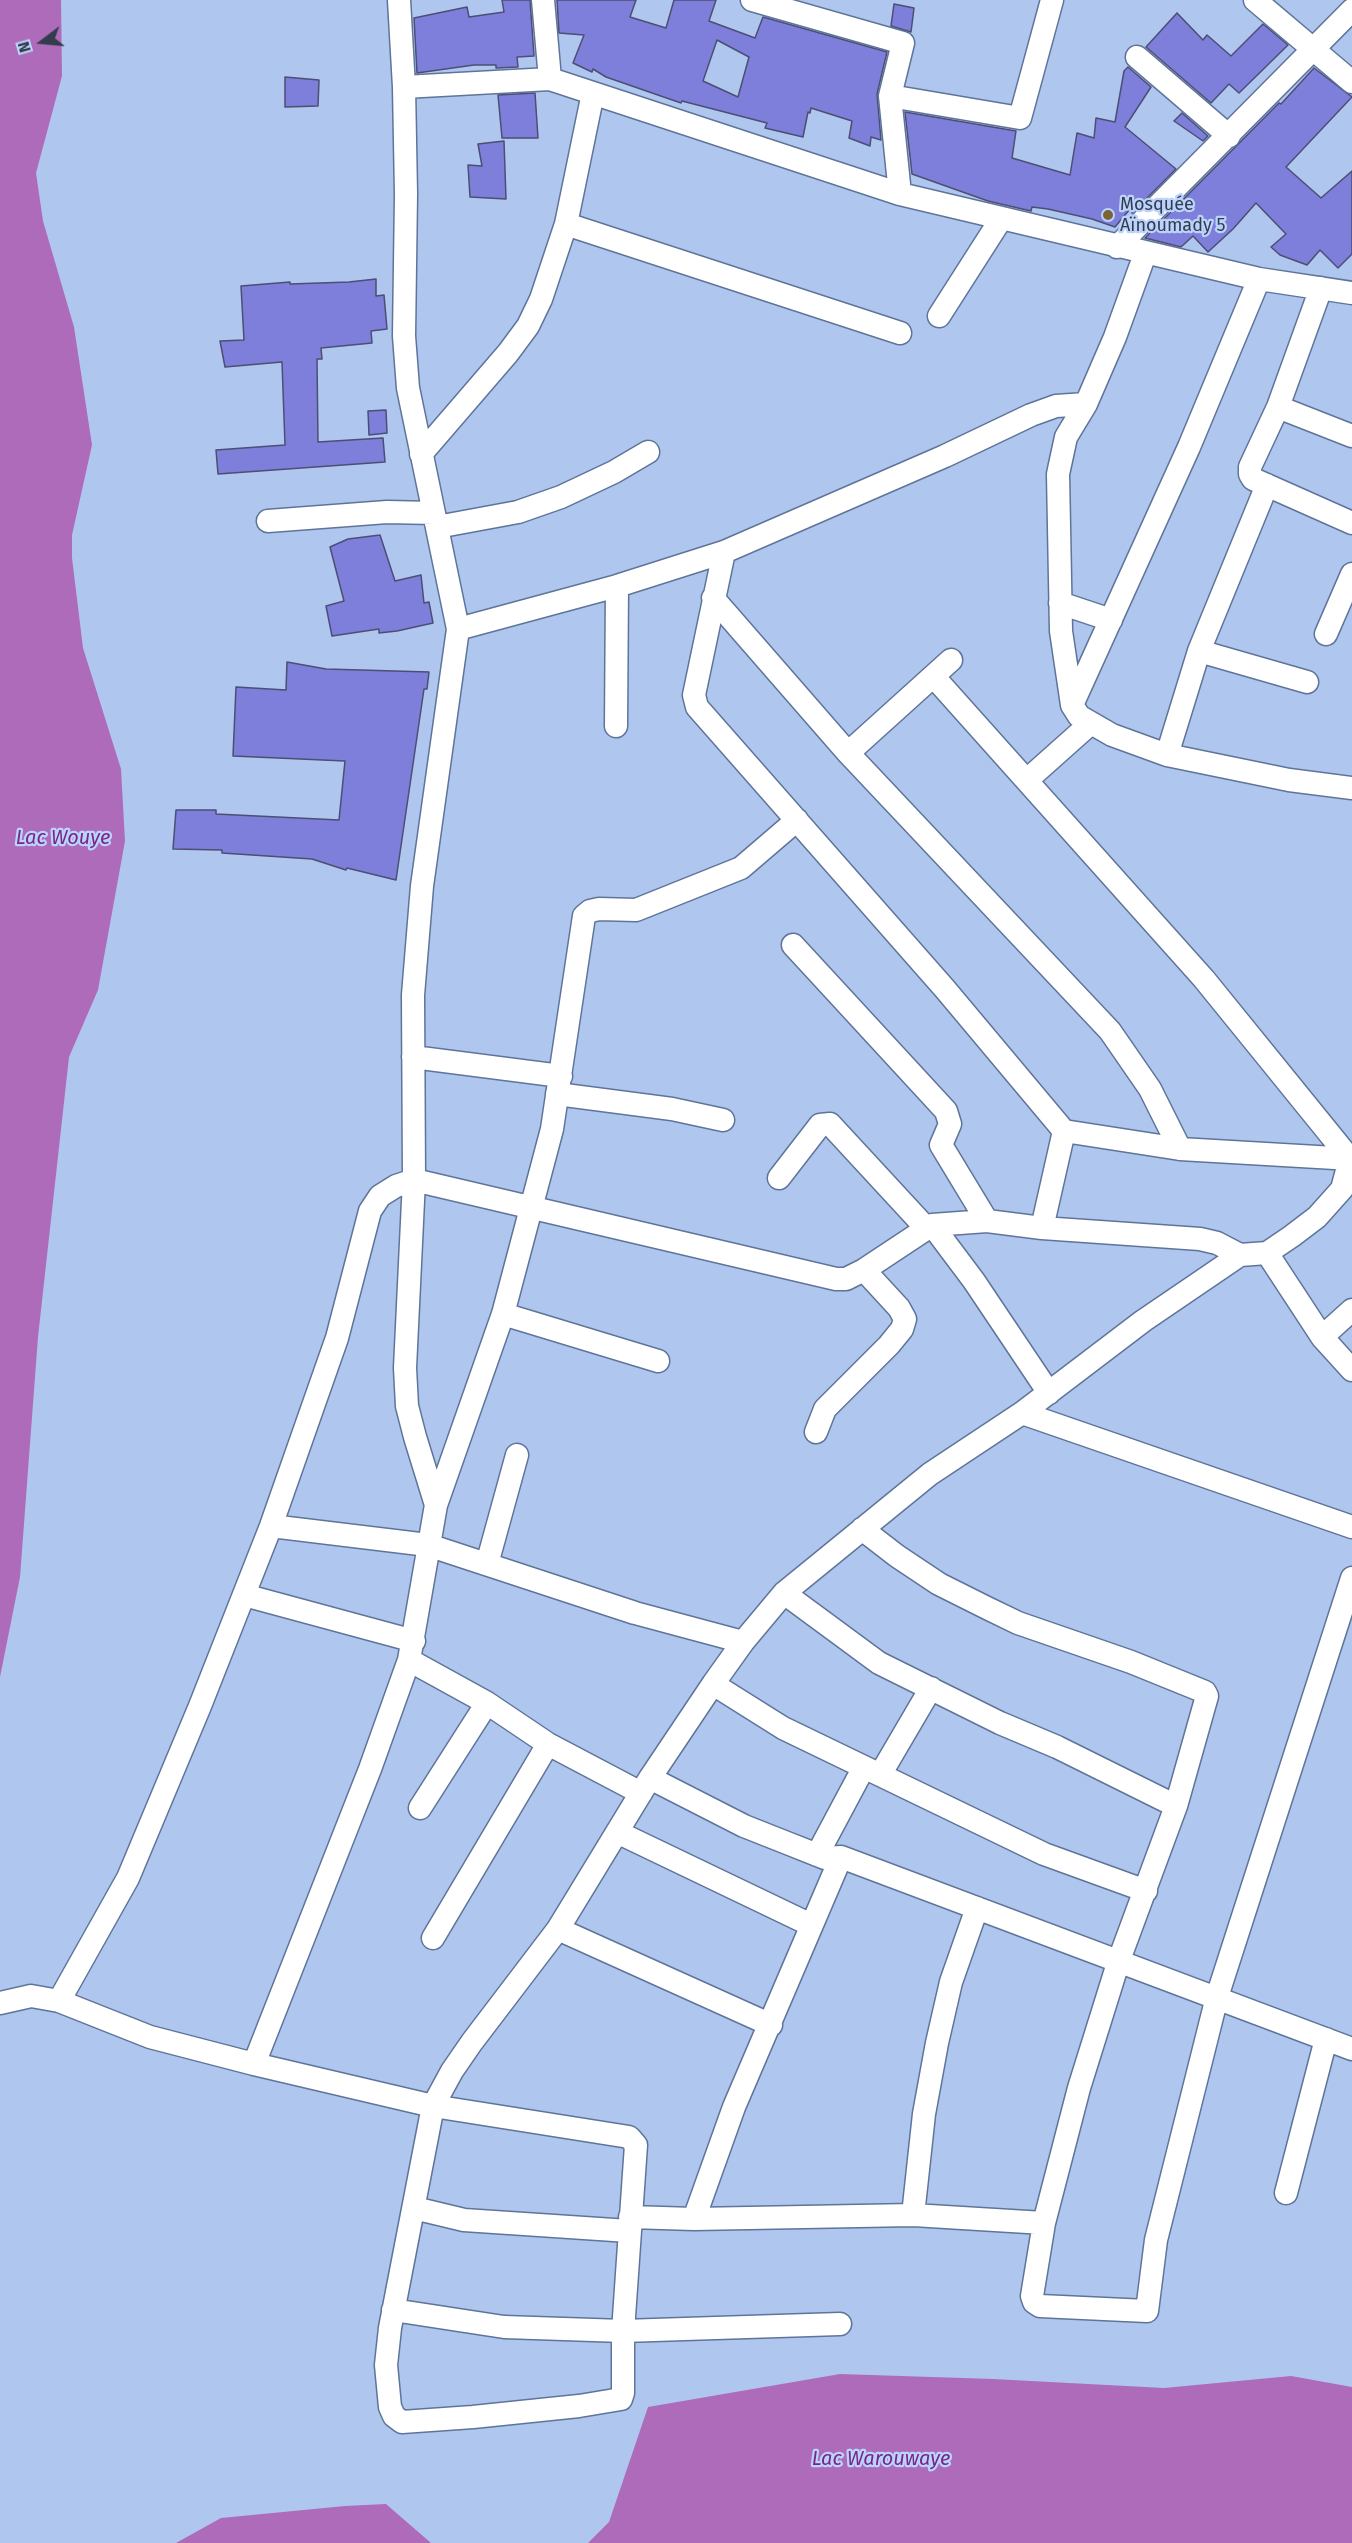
<!DOCTYPE html>
<meta charset="utf-8">
<style>
body{margin:0}
#map{position:relative;width:1352px;height:2543px;overflow:hidden;background:#afc6ef;font-family:"Fira Sans",sans-serif}
canvas{display:block}
.north{position:absolute;left:12px;top:12px;width:60px;height:60px;-webkit-text-stroke:4px #bbd3fc;paint-order:stroke;rotate:254deg;font-size:16px;font-weight:700;line-height:24px;text-align:center;color:#323c4c}
.north::after{content:'';display:block;margin:auto;width:21px;height:27px;background:#323c4c;clip-path:polygon(50% 0,100% 100%,50% 72%,0 100%)}
</style>
<div id="map">
<canvas width="1352" height="2543"></canvas>
<div class="north">N</div>
</div>
<script>
const ctx = document.querySelector('canvas').getContext('2d');
ctx.lineJoin = 'round';
function paint(path, color) { ctx.fillStyle = color; ctx.fill(path, 'evenodd'); }
const toPath = rows => new Path2D(rows.map(r => 'M' + r).join(''));
function stroke(path, color, width, dash) { ctx.strokeStyle = color; ctx.lineWidth = width; ctx.lineCap = dash ? 'butt' : 'round'; ctx.setLineDash(dash || []); ctx.stroke(path); }
function write(font, color, halo, rows, align = 'center') {
  ctx.font = font + ' "Fira Sans",sans-serif'; ctx.lineWidth = 4.5; ctx.setLineDash([]); ctx.textBaseline = 'middle'; ctx.strokeStyle = halo; ctx.fillStyle = color; for (const [text, x, y, turn = 0] of rows) {
    ctx.save(); ctx.translate(x, y); ctx.rotate((+turn || 0) * Math.PI / 180); ctx.textAlign = isNaN(turn) ? turn : align; if (halo) ctx.strokeText(text, 0, 0); ctx.fillText(text, 0, 0); ctx.restore();
  }
}
const water = toPath([
 [0,0,61,0,62,76,36,173,43,221,74,327,92,445,72,535,72,558,83,648,121,769,125,841,98,990,69,1057,38,1337,20,1577,0,1677],
 [840,2374,993,2379,1164,2388,1291,2376,1352,2387,1352,2543,588,2543,609,2522,648,2407],
 [386,2504,431,2543,176,2543,221,2518,345,2506]
]);
const building = toPath([
 [502,0,530,0,534,56,517,57,518,67,496,68,496,65,474,65,417,73,414,18,467,7,469,17,504,12,502,0],
 [557,0,636,0,630,17,666,28,674,0,716,0,709,21,755,38,763,17,887,52,877,94,881,140,871,137,870,146,849,138,852,121,811,108,810,113,808,112,803,137,765,128,767,123,682,101,681,103,606,77,593,69,592,72,573,63,584,35,559,33,557,0],
 [717,40,749,57,738,97,703,81,717,40],
 [894,4,914,8,911,32,891,26,894,4],
 [1177,13,1203,40,1207,35,1231,56,1263,24,1288,45,1239,93,1229,84,1211,103,1146,47,1177,13],
 [1128,67,1151,87,1125,127,1176,169,1132,213,1130,209,1115,227,1092,219,1048,209,1032,207,1031,211,988,201,912,174,905,112,1016,131,1012,158,1070,175,1077,133,1094,138,1096,118,1115,122,1124,71,1128,67],
 [1314,68,1352,97,1286,167,1321,198,1352,171,1352,254,1338,268,1320,250,1307,265,1280,255,1271,247,1286,234,1256,203,1233,229,1208,252,1193,236,1181,247,1145,238,1279,103,1281,104,1314,68],
 [285,77,319,80,318,106,285,107,285,77],
 [535,93,538,138,502,138,498,95,535,93],
 [1182,113,1208,136,1203,141,1174,121,1182,113],
 [504,141,506,199,470,197,468,165,482,166,478,144,504,141],
 [376,279,376,296,384,295,387,329,371,331,372,343,321,348,322,359,317,359,318,442,383,438,385,462,218,474,216,450,285,445,282,362,225,367,220,341,244,340,241,286,290,282,290,284,349,282,376,279],
 [386,410,387,433,369,435,368,411,386,410],
 [380,535,395,581,421,575,424,603,429,602,433,623,397,631,379,633,379,629,332,636,326,606,344,601,330,547,348,539,380,535],
 [287,662,326,669,429,672,427,689,424,689,396,880,347,868,346,870,312,859,222,853,222,850,173,849,176,810,216,810,216,814,339,820,345,761,233,756,236,687,286,690,287,662]
]);
const minor = toPath([
 [543,0,550,79],
 [752,0,903,43,890,96,900,194],
 [1255,0,1352,82],
 [1137,57,1229,136],
 [404,87,550,79,900,194,1259,279,1352,293],
 [890,96,1020,118,1052,0],
 [566,224,900,333],
 [1117,247,1352,10],
 [1145,254,1115,337,1086,404,1066,437,1058,474,1061,631,1072,705,1079,716,1112,735,1167,755,1289,780,1352,788],
 [1321,288,1278,407,1250,467,1250,474,1253,479,1352,523],
 [939,316,1001,219],
 [1278,407,1352,436],
 [421,454,508,353,528,326,541,299,566,224,593,93],
 [268,521,387,512,434,513],
 [437,527,518,512,561,497,614,472,648,452],
 [724,552,694,695,697,707,945,989,1064,1131,1180,1149,1352,1159],
 [713,598,848,753,1110,1031,1150,1089,1180,1149],
 [1060,603,1111,620],
 [458,629,617,586,724,552,945,456,1031,415,1056,406,1086,404],
 [1326,634,1352,574],
 [1199,651,1307,682],
 [1072,705,1189,447,1259,279],
 [616,726,617,586],
 [848,753,951,660],
 [1167,755,1199,651,1267,485],
 [1027,780,1091,723],
 [793,945,946,1111,950,1124,941,1145,987,1221],
 [413,1057,561,1076],
 [557,1094,672,1109,723,1120],
 [779,1178,820,1125,830,1124,927,1229],
 [932,1225,974,1281,1049,1393],
 [1042,1228,1064,1131],
 [1267,1253,1322,1337,1352,1370],
 [503,1314,658,1361],
 [1322,1337,1352,1310],
 [1022,1413,1352,1527],
 [816,1432,825,1409,889,1345,902,1329,905,1319,899,1308,864,1270],
 [436,1505,503,1314,552,1129,584,916,590,911,599,909,636,910,741,868,797,820],
 [271,1526,428,1545,635,1613,743,1642],
 [862,1529,897,1556,939,1584,987,1608,1018,1623,1131,1662,1205,1692,1207,1696,1176,1806,1119,1960,1079,2088,1044,2223,1032,2296,1034,2302,1040,2306,1147,2311,1156,2240,1217,1997,1352,1578],
 [487,1564,517,1455],
 [784,1593,879,1663,1000,1723,1057,1747,1176,1806],
 [244,1595,414,1641],
 [409,1660,487,1703,548,1744,641,1793],
 [713,1684,783,1728,1044,1854,1146,1891],
 [880,1775,931,1688],
 [650,1778,744,1826,787,1843,825,1858,841,1857,1352,2049],
 [420,1808,487,1703],
 [617,1832,811,1925],
 [817,1855,864,1767],
 [558,1929,771,2025],
 [433,1938,548,1744],
 [59,2001,128,1878,200,1706,271,1526,337,1338,370,1211,380,1196,396,1186,414,1180,836,1279,846,1279,864,1270,932,1225,987,1221,1042,1228,1200,1239,1217,1243,1240,1255],
 [0,2003,31,1996,59,2001,150,2037,254,2064,433,2106,629,2137,636,2145,623,2331,623,2393,621,2399,579,2406,473,2417,402,2422,394,2416,390,2407,386,2365,390,2328,433,2106,452,2071,472,2042,558,1929,650,1778,713,1684,743,1642,784,1593,930,1474,1022,1413,1143,1321,1240,1255,1267,1253,1292,1236,1317,1217,1342,1189,1350,1159,1204,979,934,677],
 [254,2064,370,1769,409,1660,436,1505,415,1437,407,1406,405,1368,414,1180,413,995,422,886,458,629,408,388,404,336,406,194,404,87,399,0],
 [1286,2193,1326,2039],
 [414,2208,464,2220,629,2231],
 [913,2215,924,2114,937,2043,951,1982,977,1908],
 [630,2217,694,2219,913,2215,1044,2223],
 [694,2219,734,2107,841,1857],
 [393,2310,504,2327,623,2331,840,2324]
]);
const markers = [
 [1108,215,6,"#7c6334"]
];
const poiNames = [
 ["Mosquée",1120,205],
 ["Aïnoumady 5",1120,226]
];
const waterNames = [
 ["Lac Wouye",63,838],
 ["Lac Warouwaye",881,2459]
];
paint(water, '#ae6bba');
paint(building, '#7e7fda');
stroke(building, '#4c4e74', 1.5);
stroke(minor, '#5f7499', 25);
stroke(minor, '#fff', 22);
for (const [x, y, r, color] of markers) { const dot = new Path2D(); dot.arc(x, y, r, 0, 2 * Math.PI); ctx.fillStyle = color; ctx.fill(dot); stroke(dot, '#bbd3fc', 2); }
write('18px', '#323c4c', '#bbd3fc', poiNames, 'left');
write('italic 20px', '#782686', '#bbd3fc', waterNames);
</script>
